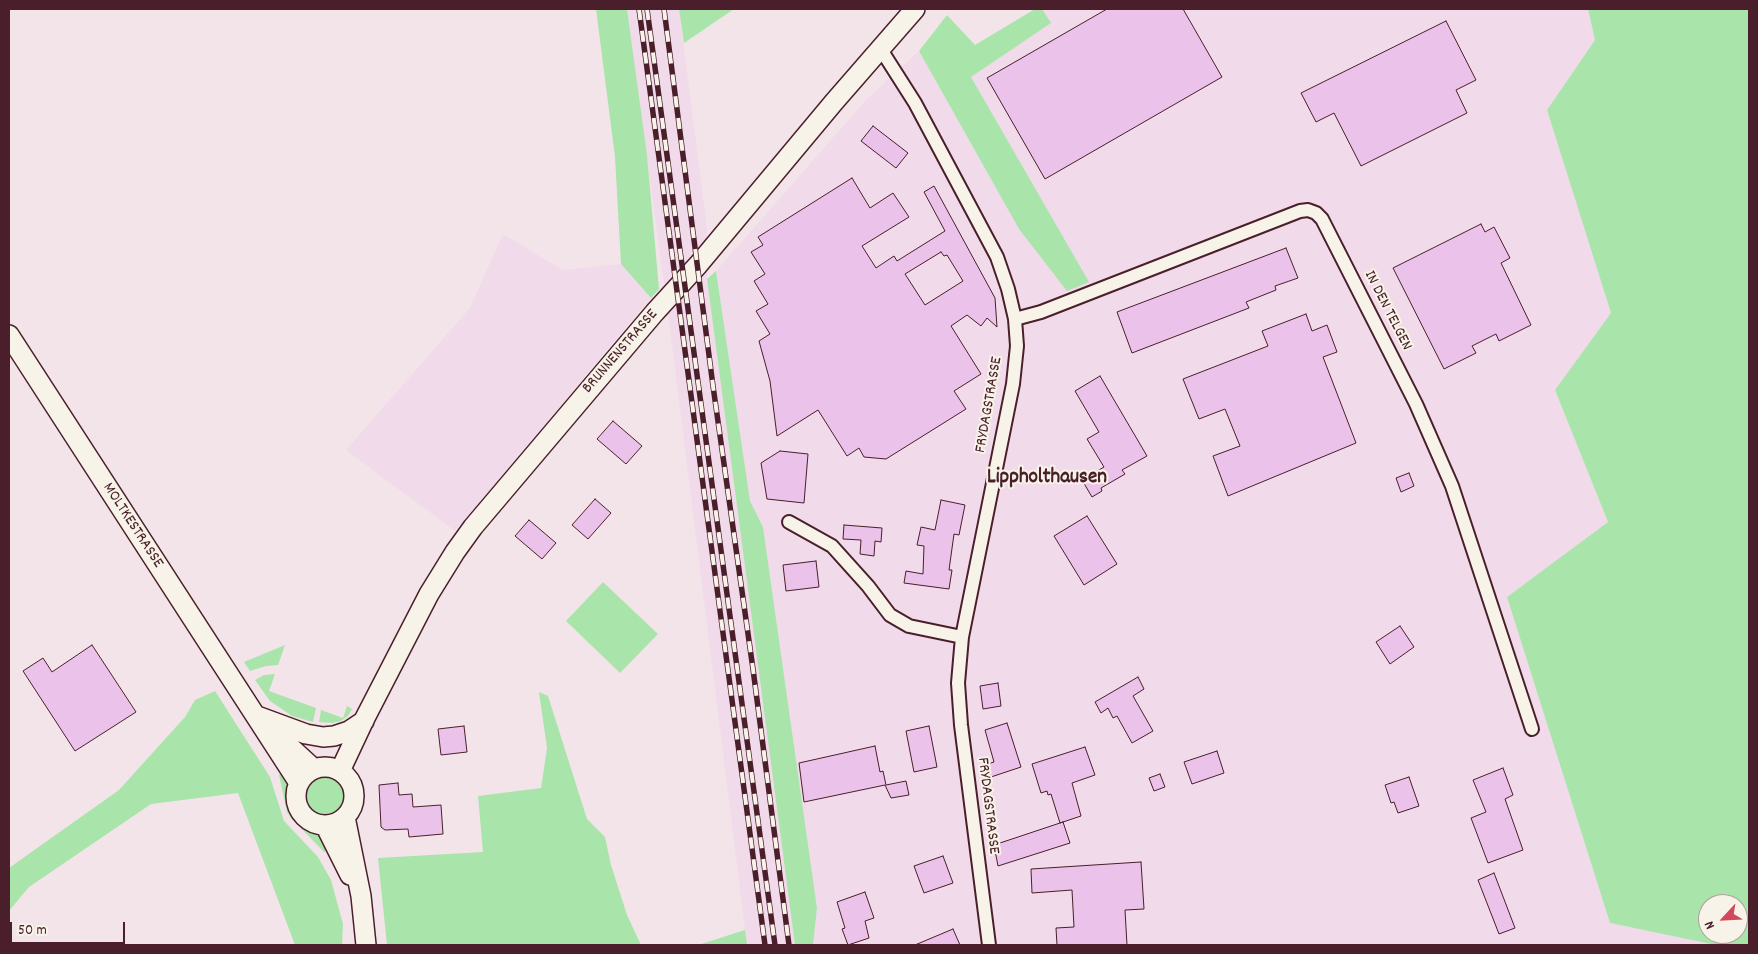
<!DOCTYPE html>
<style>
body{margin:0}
#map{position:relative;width:1758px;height:954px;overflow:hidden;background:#f3e4e9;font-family:Dekko,sans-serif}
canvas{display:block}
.frame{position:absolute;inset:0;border:10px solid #4a1f2b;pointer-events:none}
.north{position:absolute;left:1698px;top:894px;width:50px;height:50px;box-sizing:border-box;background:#f7f3e8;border:1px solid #b29e9c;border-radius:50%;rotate:245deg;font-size:14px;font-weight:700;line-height:20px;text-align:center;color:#4a1f2b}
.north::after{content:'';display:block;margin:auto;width:18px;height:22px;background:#d1495b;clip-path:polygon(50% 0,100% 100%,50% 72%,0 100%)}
.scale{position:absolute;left:10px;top:922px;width:115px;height:22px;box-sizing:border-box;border:2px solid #4a1f2b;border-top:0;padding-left:6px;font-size:15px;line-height:18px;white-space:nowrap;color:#4a1f2b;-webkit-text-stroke:4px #f7f3e8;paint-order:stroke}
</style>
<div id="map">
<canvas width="1758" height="954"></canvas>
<div class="frame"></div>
<div class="north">N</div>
<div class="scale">50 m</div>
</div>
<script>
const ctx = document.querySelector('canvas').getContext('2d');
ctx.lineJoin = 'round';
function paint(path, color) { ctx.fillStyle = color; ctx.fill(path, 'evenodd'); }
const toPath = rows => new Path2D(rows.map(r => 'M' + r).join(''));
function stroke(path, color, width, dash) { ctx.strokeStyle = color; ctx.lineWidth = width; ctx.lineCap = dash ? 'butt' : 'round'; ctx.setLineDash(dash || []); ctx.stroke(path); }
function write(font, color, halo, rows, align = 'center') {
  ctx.font = font + ' Dekko,sans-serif'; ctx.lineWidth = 4; ctx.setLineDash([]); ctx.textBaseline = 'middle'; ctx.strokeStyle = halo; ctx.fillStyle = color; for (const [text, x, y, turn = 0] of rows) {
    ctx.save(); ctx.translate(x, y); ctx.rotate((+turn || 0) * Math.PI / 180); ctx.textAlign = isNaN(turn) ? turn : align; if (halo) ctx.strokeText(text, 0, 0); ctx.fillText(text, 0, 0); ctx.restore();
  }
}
const built = toPath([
 [627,9,679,9,707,228,707,279,795,945,747,945,669,321],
 [1041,9,1588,9,1595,40,1547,110,1611,313,1555,390,1608,522,1507,597,1610,923,1716,945,813,945,817,908,763,527,750,501,716,271,866,100,919,51,1019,229,1088,282,971,77,1050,23],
 [503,234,563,270,621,264,651,298,455,531,346,450,470,308]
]);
const green = toPath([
 [596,9,627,9,647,155,659,289,651,298,621,264,615,157],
 [679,9,734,9,684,43],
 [1035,9,1042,9,1051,23,971,77,1089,282,1067,291,1019,229,919,51,947,15,975,45],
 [1588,9,1749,9,1749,945,1716,945,1610,923,1507,597,1608,522,1555,390,1611,313,1547,110,1595,40],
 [1708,904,1738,904,1738,934,1708,934],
 [716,271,750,501,763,527,817,908,813,945,795,945,707,279],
 [603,582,658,634,620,673,566,621],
 [285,645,278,665,266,666,250,671,244,662],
 [275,674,269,691,316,708,313,722,292,716,270,701,255,680,264,675],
 [215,691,270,777,284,821,318,857,331,880,343,924,342,945,295,945,238,793,151,804,29,887,9,911,9,868,119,790,185,717,195,700],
 [539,692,548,696,587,819,605,837,611,865,627,915,641,945,387,945,378,858,483,852,478,796,541,788,547,748],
 [347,706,352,709,348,716,341,721,332,723,319,722,321,710,343,718],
 [283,769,290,783,288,798,293,814,303,826,323,836,332,847,324,852,291,818,287,812,279,775],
 '305 796a21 21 0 1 1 42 0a21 21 0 1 1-42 0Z',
 [745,930,747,945,694,945,701,944]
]);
const building = toPath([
 [1107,9,1183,9,1222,77,1045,179,987,78,1107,9],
 [1446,21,1476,80,1456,90,1467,113,1361,166,1334,113,1316,122,1301,93,1446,21],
 [873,126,908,153,896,168,861,141,873,126],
 [852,178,870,208,893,193,909,217,862,246,876,268,894,256,897,261,945,231,924,192,934,186,995,298,997,327,987,318,981,326,967,315,951,326,981,374,954,391,966,409,886,459,864,457,859,448,847,456,818,410,777,436,770,381,759,341,770,334,756,311,768,304,754,281,765,274,751,252,763,245,758,237,852,178],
 [941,252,944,256,947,255,963,281,925,305,905,274,941,252],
 [1481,224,1485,232,1494,227,1510,258,1501,263,1531,325,1499,341,1496,334,1472,346,1476,353,1444,369,1393,268,1481,224],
 [1286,248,1298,278,1275,286,1276,290,1246,302,1249,308,1132,353,1117,312,1286,248],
 [1306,314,1312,331,1327,325,1337,352,1323,357,1356,443,1228,496,1213,456,1240,446,1225,409,1199,419,1183,379,1268,346,1262,331,1306,314],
 [1100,376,1147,456,1122,470,1125,474,1101,488,1102,491,1092,497,1082,480,1104,467,1087,439,1099,432,1075,391,1100,376],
 [613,421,642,446,626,464,597,439,613,421],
 [780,451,808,454,804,503,767,499,761,463,780,451],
 [1409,473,1414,486,1401,492,1396,478,1409,473],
 [595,499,611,513,588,539,572,525,595,499],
 [941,500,965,505,959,535,954,534,949,570,952,570,949,589,904,583,906,571,923,574,924,546,917,545,921,527,935,530,941,500],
 [1087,516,1117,564,1084,585,1054,536,1087,516],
 [529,520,556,543,542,559,515,536,529,520],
 [844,525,882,528,881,542,875,541,874,556,860,554,861,540,843,539,844,525],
 [816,561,819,587,786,591,783,565,816,561],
 [1400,626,1414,647,1390,664,1376,642,1400,626],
 [92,645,136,712,75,751,23,671,43,658,52,672,92,645],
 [1138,677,1144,689,1133,696,1153,731,1132,743,1117,716,1113,718,1108,708,1101,713,1095,702,1138,677],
 [998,683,1001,706,983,709,980,686,998,683],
 [1007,723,1021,767,988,778,984,765,994,762,985,730,1007,723],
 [464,726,467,752,441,755,438,729,464,726],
 [929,726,937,767,914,772,906,731,929,726],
 [875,746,880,772,883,771,886,785,906,781,909,795,891,798,885,785,804,802,799,763,875,746],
 [1085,747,1095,775,1072,783,1081,816,1060,823,1051,794,1048,795,1047,791,1041,793,1032,764,1085,747],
 [1217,751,1224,773,1192,784,1184,762,1217,751],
 [1503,768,1513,795,1505,799,1523,850,1488,863,1471,818,1486,812,1473,780,1503,768],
 [1160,774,1165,787,1154,791,1149,778,1160,774],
 [1409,777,1419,806,1398,813,1394,802,1391,803,1385,785,1409,777],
 [398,783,399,795,412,794,413,807,441,805,443,834,409,837,408,829,385,830,381,827,379,785,398,783],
 [1063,822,1070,843,998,866,994,845,1063,822],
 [943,856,953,883,924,893,914,866,943,856],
 [1141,862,1144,909,1125,910,1127,945,1057,945,1056,928,1074,927,1072,890,1032,893,1031,869,1141,862],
 [1494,873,1515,928,1499,934,1478,880,1494,873],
 [865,892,874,918,865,921,869,938,848,945,842,929,845,928,837,902,865,892],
 [953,929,960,945,915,945,953,929]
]);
const street = toPath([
 [880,48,915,103,997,257,1008,289,1015,319,1017,346,1013,384,962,637,958,683,961,725,989,945],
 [1015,319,1041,312,1300,211,1308,210,1316,213,1322,219,1416,404,1452,486,1532,729],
 [789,522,832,546,868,586,890,615,909,626,962,637]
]);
const secondary = toPath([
 [9,335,299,783],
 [257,716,306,734,323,737,334,736,349,731,364,721],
 [276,734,314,769],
 '296 796a29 29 0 1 1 58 0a29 29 0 1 1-58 0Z',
 [340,771,364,720,429,594,455,552,473,527,655,312,698,265,834,102,915,9],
 [345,817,361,896,366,945],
 [325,825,350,875]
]);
const rail = toPath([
 [639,9,765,945],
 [647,9,775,945],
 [664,9,713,386,753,669,789,945]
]);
const streetNames = [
 ["IN DEN TELGEN",1387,311,63],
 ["BRUNNENSTRASSE",621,352,-49],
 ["FRYDAGSTRASSE",990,405,-80],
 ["MOLTKESTRASSE",132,526,57],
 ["FRYDAGSTRASSE",987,806,83]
];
const districtNames = [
 ["Lippholthausen",1047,479]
];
paint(built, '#f1dae9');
paint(green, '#a9e5ab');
paint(building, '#ebc2ea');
stroke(building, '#4a1f2b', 1);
stroke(street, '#4a1f2b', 16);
stroke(secondary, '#4a1f2b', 22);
stroke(street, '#f7f3e8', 12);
stroke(secondary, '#f7f3e8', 19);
stroke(rail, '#4a1f2b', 5.5);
stroke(rail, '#f7f3e8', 4, [11]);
write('16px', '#4a1f2b', '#f7f3e8', streetNames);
write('bold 21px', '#4a1f2b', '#f7f3e8', districtNames);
</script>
